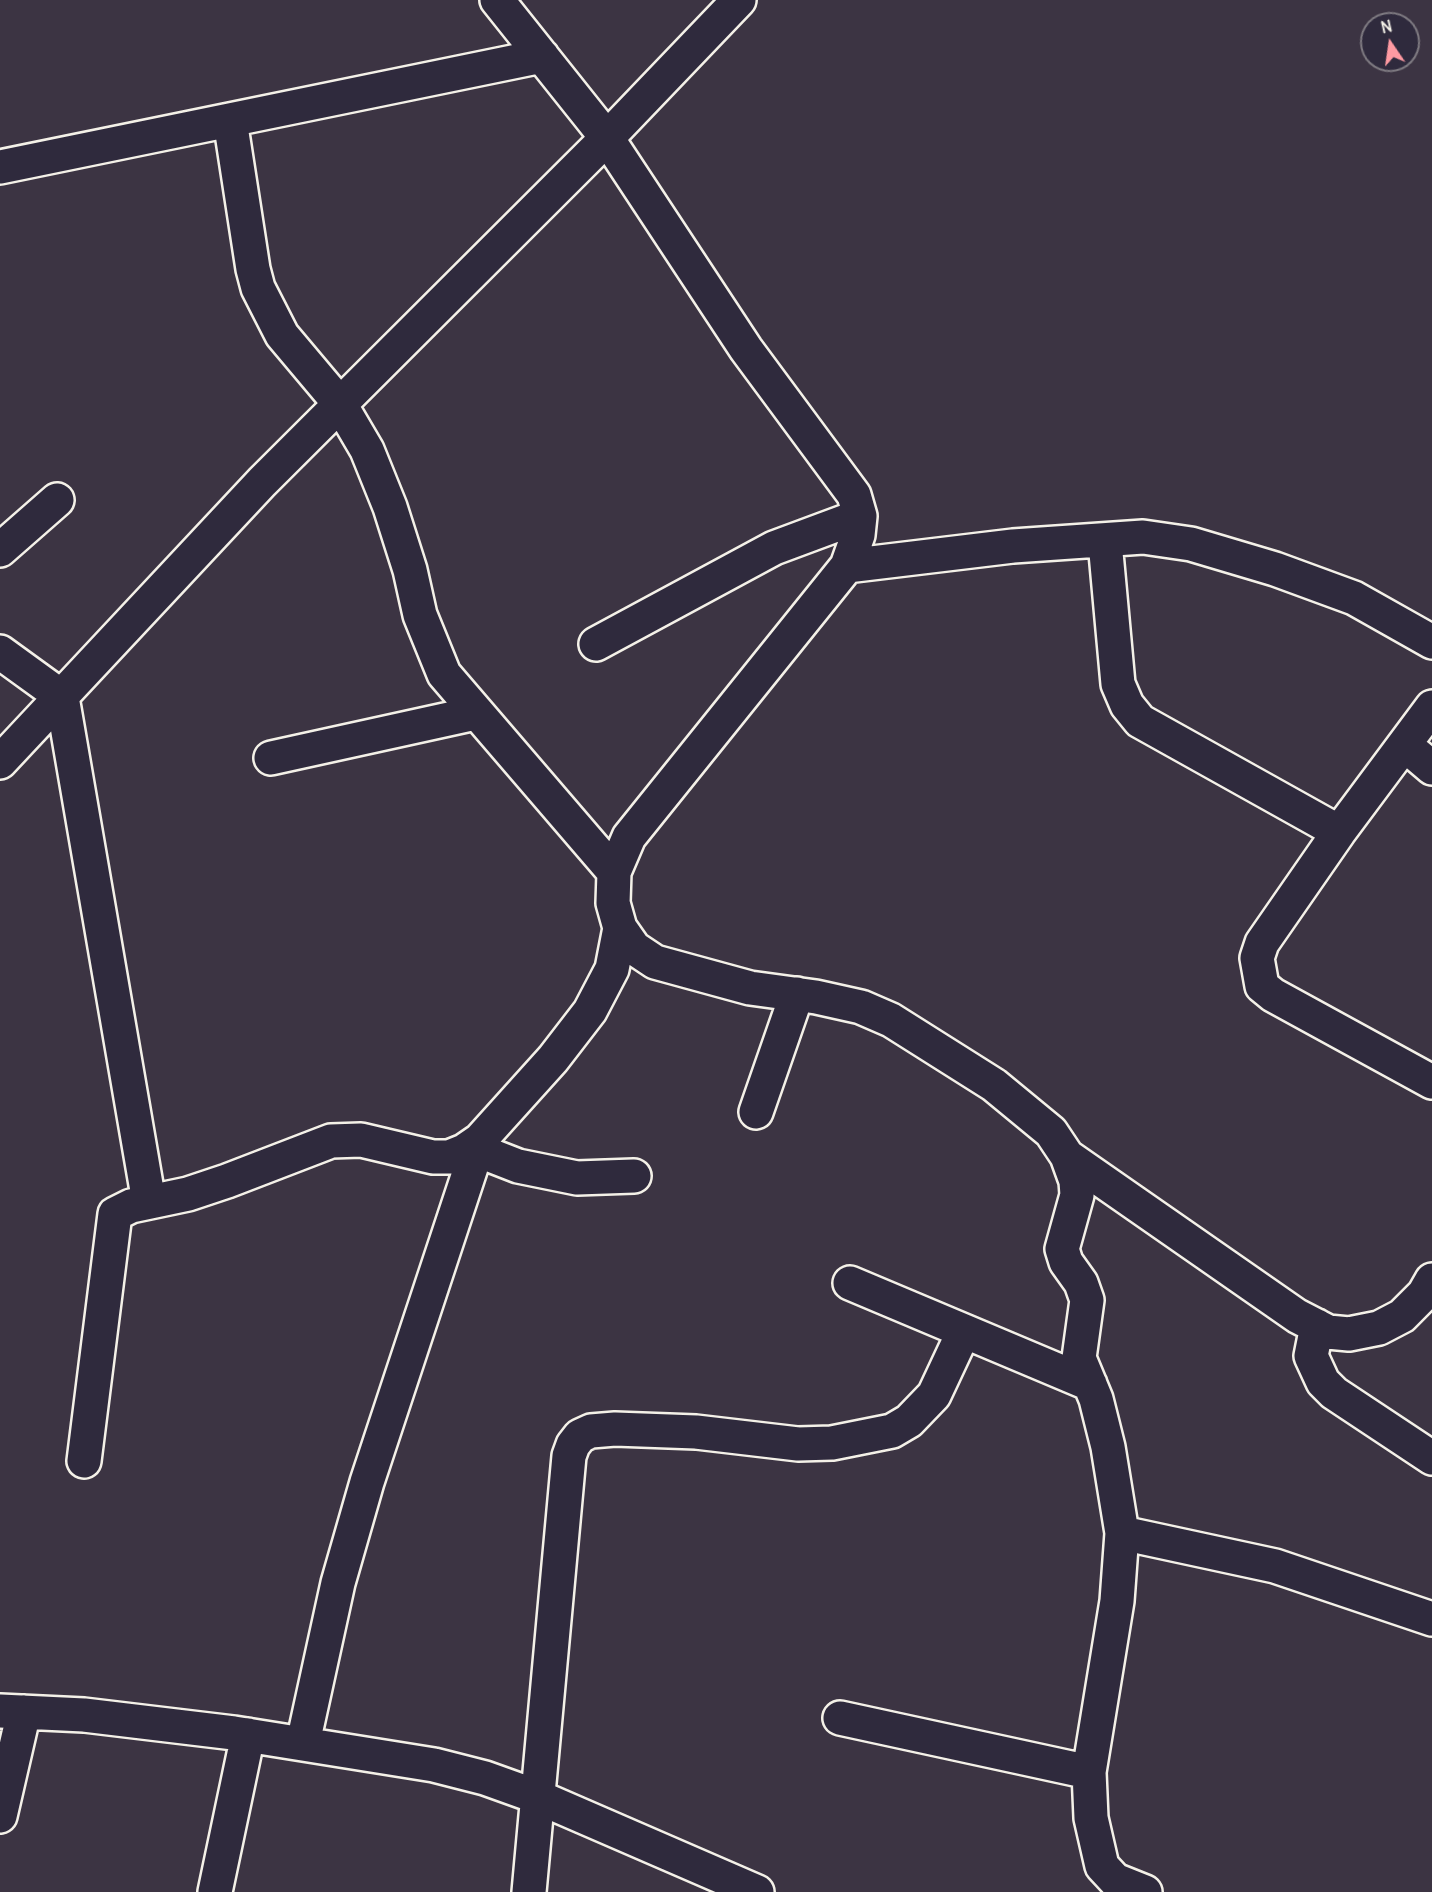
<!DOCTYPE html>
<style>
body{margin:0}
#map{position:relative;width:1432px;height:1892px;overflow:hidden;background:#3c3443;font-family:Delius,sans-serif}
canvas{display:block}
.north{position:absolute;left:1360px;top:12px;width:60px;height:60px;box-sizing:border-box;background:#2f2a3d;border:2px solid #7e7a81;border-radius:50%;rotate:347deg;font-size:16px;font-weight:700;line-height:24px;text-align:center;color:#f4f1e8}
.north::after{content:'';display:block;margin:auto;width:21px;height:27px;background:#ff9aa2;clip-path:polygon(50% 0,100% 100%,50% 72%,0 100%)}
</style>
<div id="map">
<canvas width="1432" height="1892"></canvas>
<div class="north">N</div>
</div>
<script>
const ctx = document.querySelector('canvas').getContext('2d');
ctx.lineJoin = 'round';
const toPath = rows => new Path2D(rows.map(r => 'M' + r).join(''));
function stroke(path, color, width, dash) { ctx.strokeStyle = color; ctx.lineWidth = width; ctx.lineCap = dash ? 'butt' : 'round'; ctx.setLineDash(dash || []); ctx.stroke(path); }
const minor = toPath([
 [497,0,607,138,746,349,854,495,860,516,858,535,847,566,629,837,614,872,613,903,620,928,634,948,655,962,750,988,816,997,861,1007,891,1020,994,1085,1051,1132,1067,1156,1076,1181,1077,1195,1062,1249,1066,1262,1081,1283,1087,1300,1079,1358,1096,1399,1108,1447,1122,1533,1117,1601,1089,1772,1091,1818,1102,1866,1115,1880,1145,1892],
 [230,120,253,269,258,288,282,335,340,404,367,450,390,507,410,570,420,615,444,674,614,872],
 [0,167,542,56],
 [1105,542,1118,684,1127,705,1140,721,1339,832],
 [0,550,57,500],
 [847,566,1013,546,1143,537,1191,544,1275,569,1354,598,1432,642],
 [596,644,774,548,860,516],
 [0,652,62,697,149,1202],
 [1432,707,1339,832,1262,943,1257,958,1262,986,1273,995,1432,1082],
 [1405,745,1432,768],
 [271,758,476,713],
 [0,762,262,482,607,138,739,0],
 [756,1112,797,994],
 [477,1150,518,1166,577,1178,634,1176],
 [1067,1156,1297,1316,1328,1332,1349,1334,1379,1328,1402,1316,1424,1294,1432,1280],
 [850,1283,1090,1384],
 [1317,1326,1311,1356,1323,1382,1334,1393,1432,1458],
 [84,1461,115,1214,131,1206,188,1194,227,1181,331,1141,361,1140,433,1157,449,1157,464,1151,480,1140,553,1059,590,1011,612,969,620,928],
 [1122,1533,1275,1566,1432,1619],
 [0,1711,84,1715,234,1733,434,1765,485,1778,538,1797,757,1892],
 [840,1718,1089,1772],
 [303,1743,338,1583,367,1482,480,1140],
 [0,1816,24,1712],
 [215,1892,248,1735],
 [529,1892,569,1456,573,1445,580,1436,591,1431,615,1429,696,1432,798,1444,832,1443,892,1431,909,1421,934,1395,964,1331]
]);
stroke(minor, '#f4f1e8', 38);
stroke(minor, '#2f2a3d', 33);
</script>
